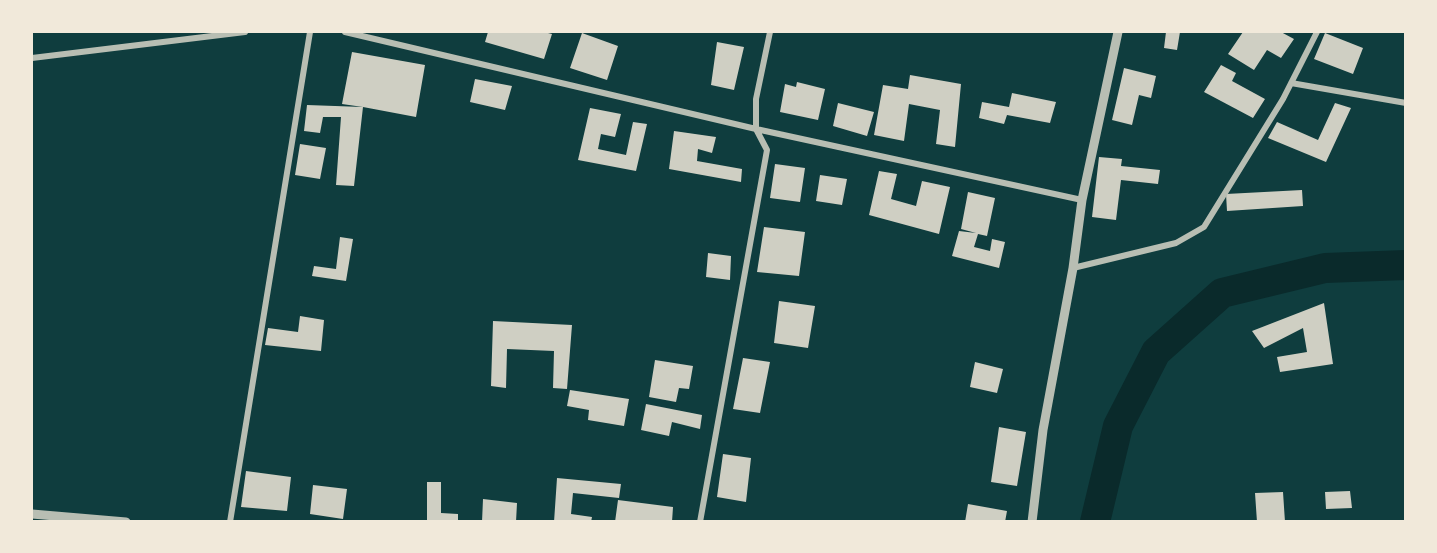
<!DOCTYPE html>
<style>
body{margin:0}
#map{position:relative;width:1437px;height:553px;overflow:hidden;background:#0f3d3e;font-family:"Golos Text",sans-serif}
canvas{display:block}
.frame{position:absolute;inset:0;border:33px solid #f1e9da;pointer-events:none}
</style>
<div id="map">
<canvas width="1437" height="553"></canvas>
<div class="frame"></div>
</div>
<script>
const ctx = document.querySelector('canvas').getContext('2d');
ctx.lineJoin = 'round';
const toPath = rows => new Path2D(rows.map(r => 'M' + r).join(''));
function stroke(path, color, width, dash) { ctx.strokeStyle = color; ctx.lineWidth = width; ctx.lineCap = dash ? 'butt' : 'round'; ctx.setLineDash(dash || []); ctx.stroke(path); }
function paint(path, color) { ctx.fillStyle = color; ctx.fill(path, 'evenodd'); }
const river = toPath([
 [1095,522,1118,426,1156,352,1222,293,1325,268,1406,265]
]);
const building = toPath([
 [488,32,544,32,552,34,544,59,485,42],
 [1166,32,1180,32,1177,50,1164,48],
 [1243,32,1281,32,1294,39,1281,58,1267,50,1254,70,1228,54],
 [582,33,618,46,607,80,570,68],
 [1325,33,1363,48,1353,74,1314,59],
 [717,42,744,47,734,90,711,85],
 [352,52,425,65,416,117,363,107,354,186,336,185,341,117,323,117,320,133,304,131,307,105,363,107,342,104],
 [1221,65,1236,73,1232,81,1265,99,1253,118,1204,92],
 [1124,68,1156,76,1151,98,1139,95,1132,125,1112,120],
 [910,75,961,84,955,147,936,144,940,110,909,104,904,141,874,135,883,85,908,89],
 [475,79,512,86,505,110,470,102],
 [797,82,825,89,818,120,780,112,785,84,796,87],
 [1012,93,1056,102,1050,123,1007,115,1004,124,979,118,982,102,1009,107],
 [838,103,874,112,867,136,833,126],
 [1335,103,1351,108,1326,162,1268,138,1277,122,1318,140],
 [590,108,621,114,615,137,601,134,598,149,626,155,633,122,647,124,636,171,578,160],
 [674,131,716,137,712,153,698,149,697,161,742,169,741,182,669,169],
 [300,144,326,148,320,179,295,175],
 [1099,157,1122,159,1121,166,1160,170,1158,184,1121,180,1116,220,1092,217],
 [775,164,805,168,800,202,770,198],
 [879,171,897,174,891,199,916,206,922,181,950,187,939,234,869,215],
 [820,175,847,179,842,205,816,201],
 [1302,190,1303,206,1227,211,1226,194],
 [968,192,995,198,987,236,978,234,974,247,990,251,992,239,1005,242,999,268,952,256,959,231,976,233,961,229],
 [764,227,805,232,799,276,757,272],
 [340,237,353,239,346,281,312,276,314,266,336,269],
 [708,253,731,256,730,280,706,277],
 [779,301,815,306,808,348,774,343],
 [1324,303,1333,364,1280,372,1277,357,1307,352,1303,328,1264,348,1252,331],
 [300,316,324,320,321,351,265,345,268,328,298,332],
 [493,321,572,325,567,389,553,388,554,351,507,349,506,388,491,386],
 [743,358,770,362,760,413,733,409],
 [655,360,693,366,689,389,679,388,676,402,649,397],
 [975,362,1003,369,997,393,970,387],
 [570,390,629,399,624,426,588,420,589,410,567,406],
 [646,404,702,415,700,429,672,422,669,436,641,430],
 [999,427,1026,432,1017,486,991,482],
 [723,454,751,458,746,502,717,497],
 [246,471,291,477,287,511,241,507],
 [557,478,621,484,619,498,573,493,571,514,592,517,591,522,554,522],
 [427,482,441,482,441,513,458,514,458,522,427,522],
 [313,485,347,489,343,519,310,514],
 [1350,491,1352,508,1326,509,1325,492],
 [1283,492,1285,522,1257,522,1255,493],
 [483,499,517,503,516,522,482,522],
 [618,500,673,507,672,522,615,522],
 [968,504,1007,511,1005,522,965,522]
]);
const minor = toPath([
 [345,32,756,129,1082,200],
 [32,58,245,32],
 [1291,83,1406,103],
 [1073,268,1176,243,1204,227,1283,99,1317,32],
 [230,522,310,32],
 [700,522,767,150,756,129,756,99,770,32]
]);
const tertiary = toPath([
 [32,514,126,522],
 [1032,522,1043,430,1073,268,1082,200,1118,32]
]);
stroke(river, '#0a2a2b', 30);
paint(building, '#cfcfc3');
stroke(minor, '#b8beb3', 6);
stroke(tertiary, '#b8beb3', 9);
</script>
